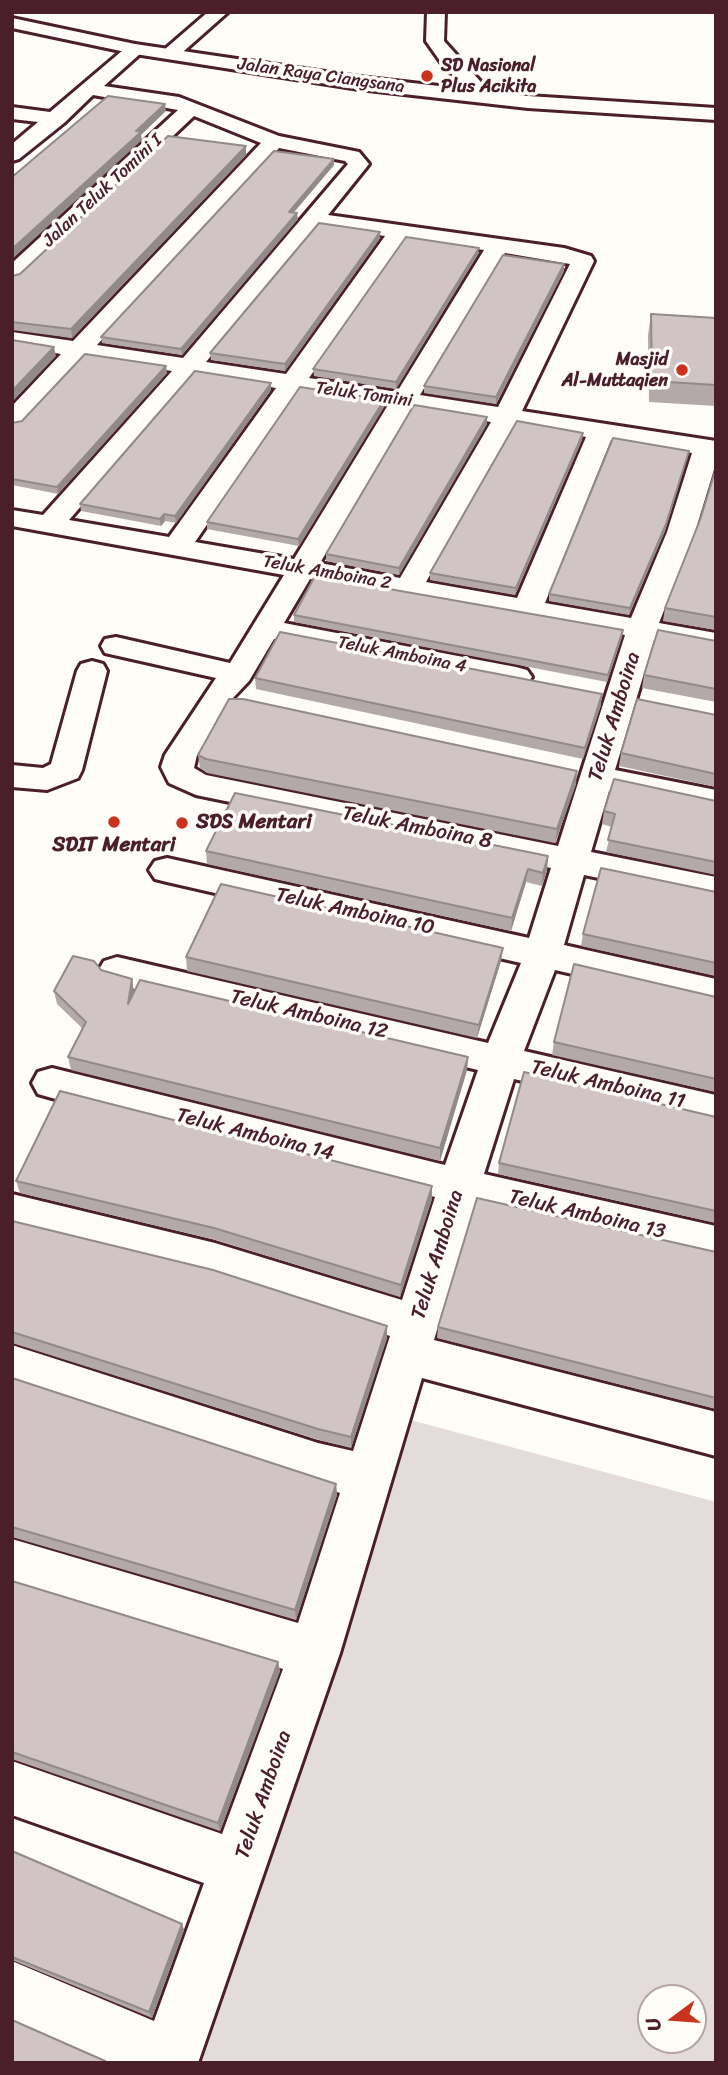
<!DOCTYPE html>
<style>
body{margin:0}
#map{position:relative;width:728px;height:2075px;overflow:hidden;background:#fdfcf7;font-family:Sriracha,sans-serif}
canvas{display:block}
.frame{position:absolute;inset:0;border:14px solid #4a1f2b;pointer-events:none}
.north{position:absolute;left:637px;top:1984px;width:70px;height:70px;box-sizing:border-box;background:#fdfcf7;border:2px solid #b5a4a5;border-radius:50%;rotate:254deg;font-size:19px;font-weight:700;line-height:28px;text-align:center;color:#4a1f2b}
.north::after{content:'';display:block;margin:auto;width:24px;height:32px;background:#c8321e;clip-path:polygon(50% 0,100% 100%,50% 72%,0 100%)}
</style>
<div id="map">
<canvas width="728" height="2075"></canvas>
<div class="frame"></div>
<div class="north">U</div>
</div>
<script>
const ctx = document.querySelector('canvas').getContext('2d');
ctx.lineJoin = 'round';
function paint(path, color) { ctx.fillStyle = color; ctx.fill(path, 'evenodd'); }
const toPath = rows => new Path2D(rows.map(r => 'M' + r).join(''));
function stroke(path, color, width, dash) { ctx.strokeStyle = color; ctx.lineWidth = width; ctx.lineCap = dash ? 'butt' : 'round'; ctx.setLineDash(dash || []); ctx.stroke(path); }
function write(font, color, halo, rows, align = 'center') {
  ctx.font = font + ' Sriracha,sans-serif'; ctx.lineWidth = 7; ctx.setLineDash([]); ctx.textBaseline = 'middle'; ctx.strokeStyle = halo; ctx.fillStyle = color; for (const [text, x, y, turn = 0] of rows) {
    ctx.save(); ctx.translate(x, y); ctx.rotate((+turn || 0) * Math.PI / 180); ctx.textAlign = isNaN(turn) ? turn : align; if (halo) ctx.strokeText(text, 0, 0); ctx.fillText(text, 0, 0); ctx.restore();
  }
}
const green = toPath([
 [403,1418,716,1502,716,2063,193,2063],
 [651,1998,693,1998,693,2040,651,2040]
]);
const minor = toPath([
 [208,12,228,12,176,58,164,58,161,54,164,50,208,12],
 [427,12,445,12,444,41,480,81,487,91,481,100,467,100,463,84,445,68,426,41,427,12],
 [135,44,144,49,141,53,104,86,179,97,279,136,359,152,369,164,328,215,564,248,591,256,594,261,522,411,716,441,716,463,695,532,659,623,716,633,716,651,654,640,615,770,716,790,716,812,609,791,591,852,716,877,716,902,584,875,564,945,716,979,716,1007,555,970,524,1051,716,1095,716,1127,514,1079,484,1174,716,1226,716,1262,474,1207,434,1340,716,1412,716,1456,422,1378,340,1653,198,2063,111,2063,12,2020,12,1961,154,2021,204,1883,12,1815,12,1761,222,1834,283,1669,12,1587,12,1539,298,1623,340,1493,12,1385,12,1345,318,1443,353,1451,390,1336,215,1279,12,1230,12,1194,215,1243,402,1300,435,1197,52,1098,38,1094,32,1083,38,1072,52,1068,445,1165,478,1070,117,985,104,981,98,971,104,961,117,957,488,1043,521,963,167,882,155,879,149,870,155,861,167,858,529,938,551,868,196,795,169,783,161,767,165,755,216,678,105,653,101,646,105,639,116,637,230,663,284,575,12,526,12,510,43,515,172,371,85,358,21,426,12,429,12,406,61,354,12,346,12,332,73,341,261,143,194,116,20,281,12,283,12,263,178,110,93,95,64,123,19,159,12,161,12,144,38,122,12,119,12,107,50,112,129,45,135,44],
 [279,148,345,161,348,164,183,358,97,345,279,148],
 [318,226,385,236,286,374,206,362,318,226],
 [406,239,484,250,397,392,309,378,406,239],
 [505,253,570,264,498,407,420,395,505,253],
 [195,375,276,388,169,537,69,520,195,375],
 [299,391,388,405,294,559,195,542,299,391],
 [412,409,491,422,400,578,320,563,412,409],
 [515,425,586,437,517,598,426,582,515,425],
 [611,440,692,453,667,532,631,618,545,603,611,440],
 [310,579,625,635,558,846,206,775,194,768,197,755,231,700,249,681,274,639,516,687,527,684,532,677,527,670,516,667,284,623,310,579],
 [92,661,103,664,107,671,82,770,78,778,47,790,12,787,12,765,43,768,51,764,77,671,81,664,92,661]
]);
const secondary = toPath([
 [12,18,135,44,359,77,528,96,716,108,716,120,528,108,359,89,135,54,12,28,12,18]
]);
const wall = toPath([
 [246,146,246,155,72,338,12,330,12,276,20,274],
 [334,159,334,165,294,212,298,219,182,355,102,343,101,337],
 [380,232,380,238,285,371,211,360,210,353],
 [478,254,396,389,314,376,313,369],
 [564,271,496,404,424,393,424,386],
 [651,314,716,318,716,406,649,402,648,335],
 [167,373,58,494,12,485,12,423,22,421],
 [271,390,176,523,165,521,161,526,81,511,80,504],
 [384,407,299,546,207,529,207,522],
 [487,424,399,575,326,561,326,554],
 [583,433,582,440,515,595,430,580,430,573],
 [689,451,665,531,629,615,549,601,549,594],
 [716,468,716,630,663,621,665,608,700,520],
 [294,615,623,630,622,637,607,682,294,622],
 [716,641,716,702,642,688,644,675],
 [255,678,601,705,583,759,256,689],
 [716,715,716,787,619,766,621,753],
 [198,755,576,784,555,843,207,773,200,768],
 [716,801,716,875,606,852,612,827,602,824,604,811],
 [206,851,548,856,547,870,542,886,526,882,511,931,207,864],
 [716,891,716,976,581,946,583,934],
 [503,948,501,961,477,1038,187,971,186,957],
 [101,970,134,992,468,1057,467,1070,440,1161,71,1070,68,1057,83,1029,57,1004,54,991],
 [716,997,716,1092,552,1055,554,1042],
 [716,1117,716,1223,498,1174,499,1163],
 [16,1181,432,1186,432,1199,400,1297,216,1240,20,1193],
 [12,1221,387,1338,351,1448,319,1440,12,1343],
 [716,1252,716,1409,437,1338,438,1327],
 [12,1378,336,1484,337,1495,296,1620,12,1537],
 [12,1581,278,1662,280,1671,220,1831,12,1759],
 [12,1851,182,1924,184,1930,152,2018,12,1960]
]);
const shadedWall = toPath([
 [165,104,166,111,141,135,142,140,12,259,12,249],
 [246,146,246,155,72,338,71,329],
 [334,159,334,165,289,218,289,212],
 [297,213,298,219,182,355,181,349],
 [380,232,380,238,285,371,285,364],
 [479,248,478,254,396,389,396,382],
 [564,264,564,271,496,404,496,397],
 [54,347,56,356,12,402,12,391],
 [166,366,167,373,58,494,57,487],
 [271,383,271,390,176,523,175,516],
 [384,400,384,407,299,546,298,539],
 [487,417,487,424,399,575,399,568],
 [583,433,582,440,515,595,516,588],
 [689,451,665,531,629,615,630,608],
 [164,514,165,521,161,526,160,519],
 [623,630,622,637,607,682,608,675],
 [602,694,601,705,583,759,585,748],
 [577,771,576,784,555,843,557,829],
 [548,856,547,870,542,886,543,873],
 [528,869,526,882,511,931,512,918],
 [503,948,501,961,477,1038,479,1025],
 [132,979,134,992,128,1004],
 [468,1057,467,1070,440,1161,440,1148],
 [432,1186,432,1199,400,1297,401,1285],
 [387,1326,387,1338,351,1448,351,1437],
 [336,1484,337,1495,296,1620,295,1610],
 [278,1662,280,1671,220,1831,218,1823],
 [182,1924,184,1930,152,2018,149,2012]
]);
const building = toPath([
 [108,96,165,104,136,131,141,132,12,249,12,177,108,96],
 [168,136,246,146,71,329,12,322,12,276,20,274,168,136],
 [274,151,334,159,289,212,297,213,181,349,101,337,274,151],
 [319,223,380,232,285,364,210,353,319,223],
 [406,237,479,248,396,382,313,369,406,237],
 [503,255,564,264,496,397,424,386,503,255],
 [651,314,716,318,716,385,652,381,651,314],
 [12,340,54,347,12,391,12,340],
 [85,354,166,366,57,487,12,479,12,423,22,421,85,354],
 [195,371,271,383,175,516,164,514,160,519,80,504,195,371],
 [300,387,384,400,298,539,207,522,300,387],
 [414,405,487,417,399,568,326,554,414,405],
 [517,421,583,433,516,588,430,573,517,421],
 [613,438,689,451,666,524,630,608,549,594,613,438],
 [716,468,716,617,665,608,700,520,716,468],
 [315,576,623,630,608,675,294,615,315,576],
 [658,630,716,641,716,689,644,675,658,630],
 [280,632,602,694,585,748,255,678,280,632],
 [229,699,243,699,577,771,557,829,206,759,198,755,229,699],
 [637,699,716,715,716,774,621,753,637,699],
 [614,779,716,801,716,862,608,840,615,814,604,811,614,779],
 [235,793,548,856,543,873,528,869,512,918,206,851,235,793],
 [601,868,716,892,716,963,583,934,601,868],
 [221,884,503,948,479,1025,186,957,221,884],
 [73,956,94,961,101,970,132,979,128,1004,140,980,468,1057,440,1148,68,1057,86,1022,54,991,73,956],
 [574,964,716,997,716,1079,554,1042,574,964],
 [524,1072,716,1117,716,1211,499,1163,524,1072],
 [60,1091,432,1186,401,1285,214,1228,16,1181,60,1091],
 [477,1198,716,1252,716,1398,438,1327,477,1198],
 [12,1221,213,1270,387,1326,351,1437,318,1429,12,1332,12,1221],
 [12,1378,336,1484,295,1610,12,1527,12,1378],
 [12,1581,278,1662,218,1823,12,1752,12,1581],
 [12,1851,182,1924,149,2012,12,1957,12,1851],
 [12,2020,105,2061,104,2063,12,2063,12,2020]
]);
const markers = [
 [427,76,7,"#c8321e"],
 [682,370,7,"#c8321e"],
 [114,822,7,"#c8321e"],
 [182,823,7,"#c8321e"]
];
const farPoinames = [
 ["SD Nasional",441,66],
 ["Plus Acikita",441,87],
 ["Masjid",668,360,"right"],
 ["Al-Muttaqien",668,381,"right"]
];
const farStreetnames = [
 ["Jalan Raya Ciangsana",321,76,8],
 ["Jalan Teluk Tomini I",103,191,-43],
 ["Teluk Tomini",364,395,8],
 ["Teluk Amboina 2",327,573,10],
 ["Teluk Amboina 4",402,655,11]
];
const streetNames = [
 ["Teluk Amboina",615,717,-73],
 ["Teluk Amboina 8",417,828,11],
 ["Teluk Amboina 10",355,912,12],
 ["Teluk Amboina 12",309,1015,13],
 ["Teluk Amboina 11",608,1085,13],
 ["Teluk Amboina 14",255,1135,14],
 ["Teluk Amboina 13",587,1215,13],
 ["Teluk Amboina",438,1255,-73],
 ["Teluk Amboina",264,1795,-71]
];
const poiNames = [
 ["SDS Mentari",196,823],
 ["SDIT Mentari",114,846,"center"]
];
paint(green, '#e3dcda');
stroke(minor, '#4a1f2b', 6);
stroke(secondary, '#4a1f2b', 6);
paint(minor, '#fdfcf7');
paint(secondary, '#fdfcf7');
paint(wall, '#b3a9a9');
paint(shadedWall, '#928a89');
paint(building, '#d0c5c4');
stroke(building, '#928a89', 2);
for (const [x, y, r, color] of markers) { const dot = new Path2D(); dot.arc(x, y, r, 0, 2 * Math.PI); ctx.fillStyle = color; ctx.fill(dot); stroke(dot, '#fdfcf7', 2.5); }
write('bold 18px', '#4a1f2b', '#fdfcf7', farPoinames, 'left');
write('18px', '#4a1f2b', '#fdfcf7', farStreetnames);
write('21px', '#4a1f2b', '#fdfcf7', streetNames);
write('bold 21px', '#4a1f2b', '#fdfcf7', poiNames, 'left');
</script>
